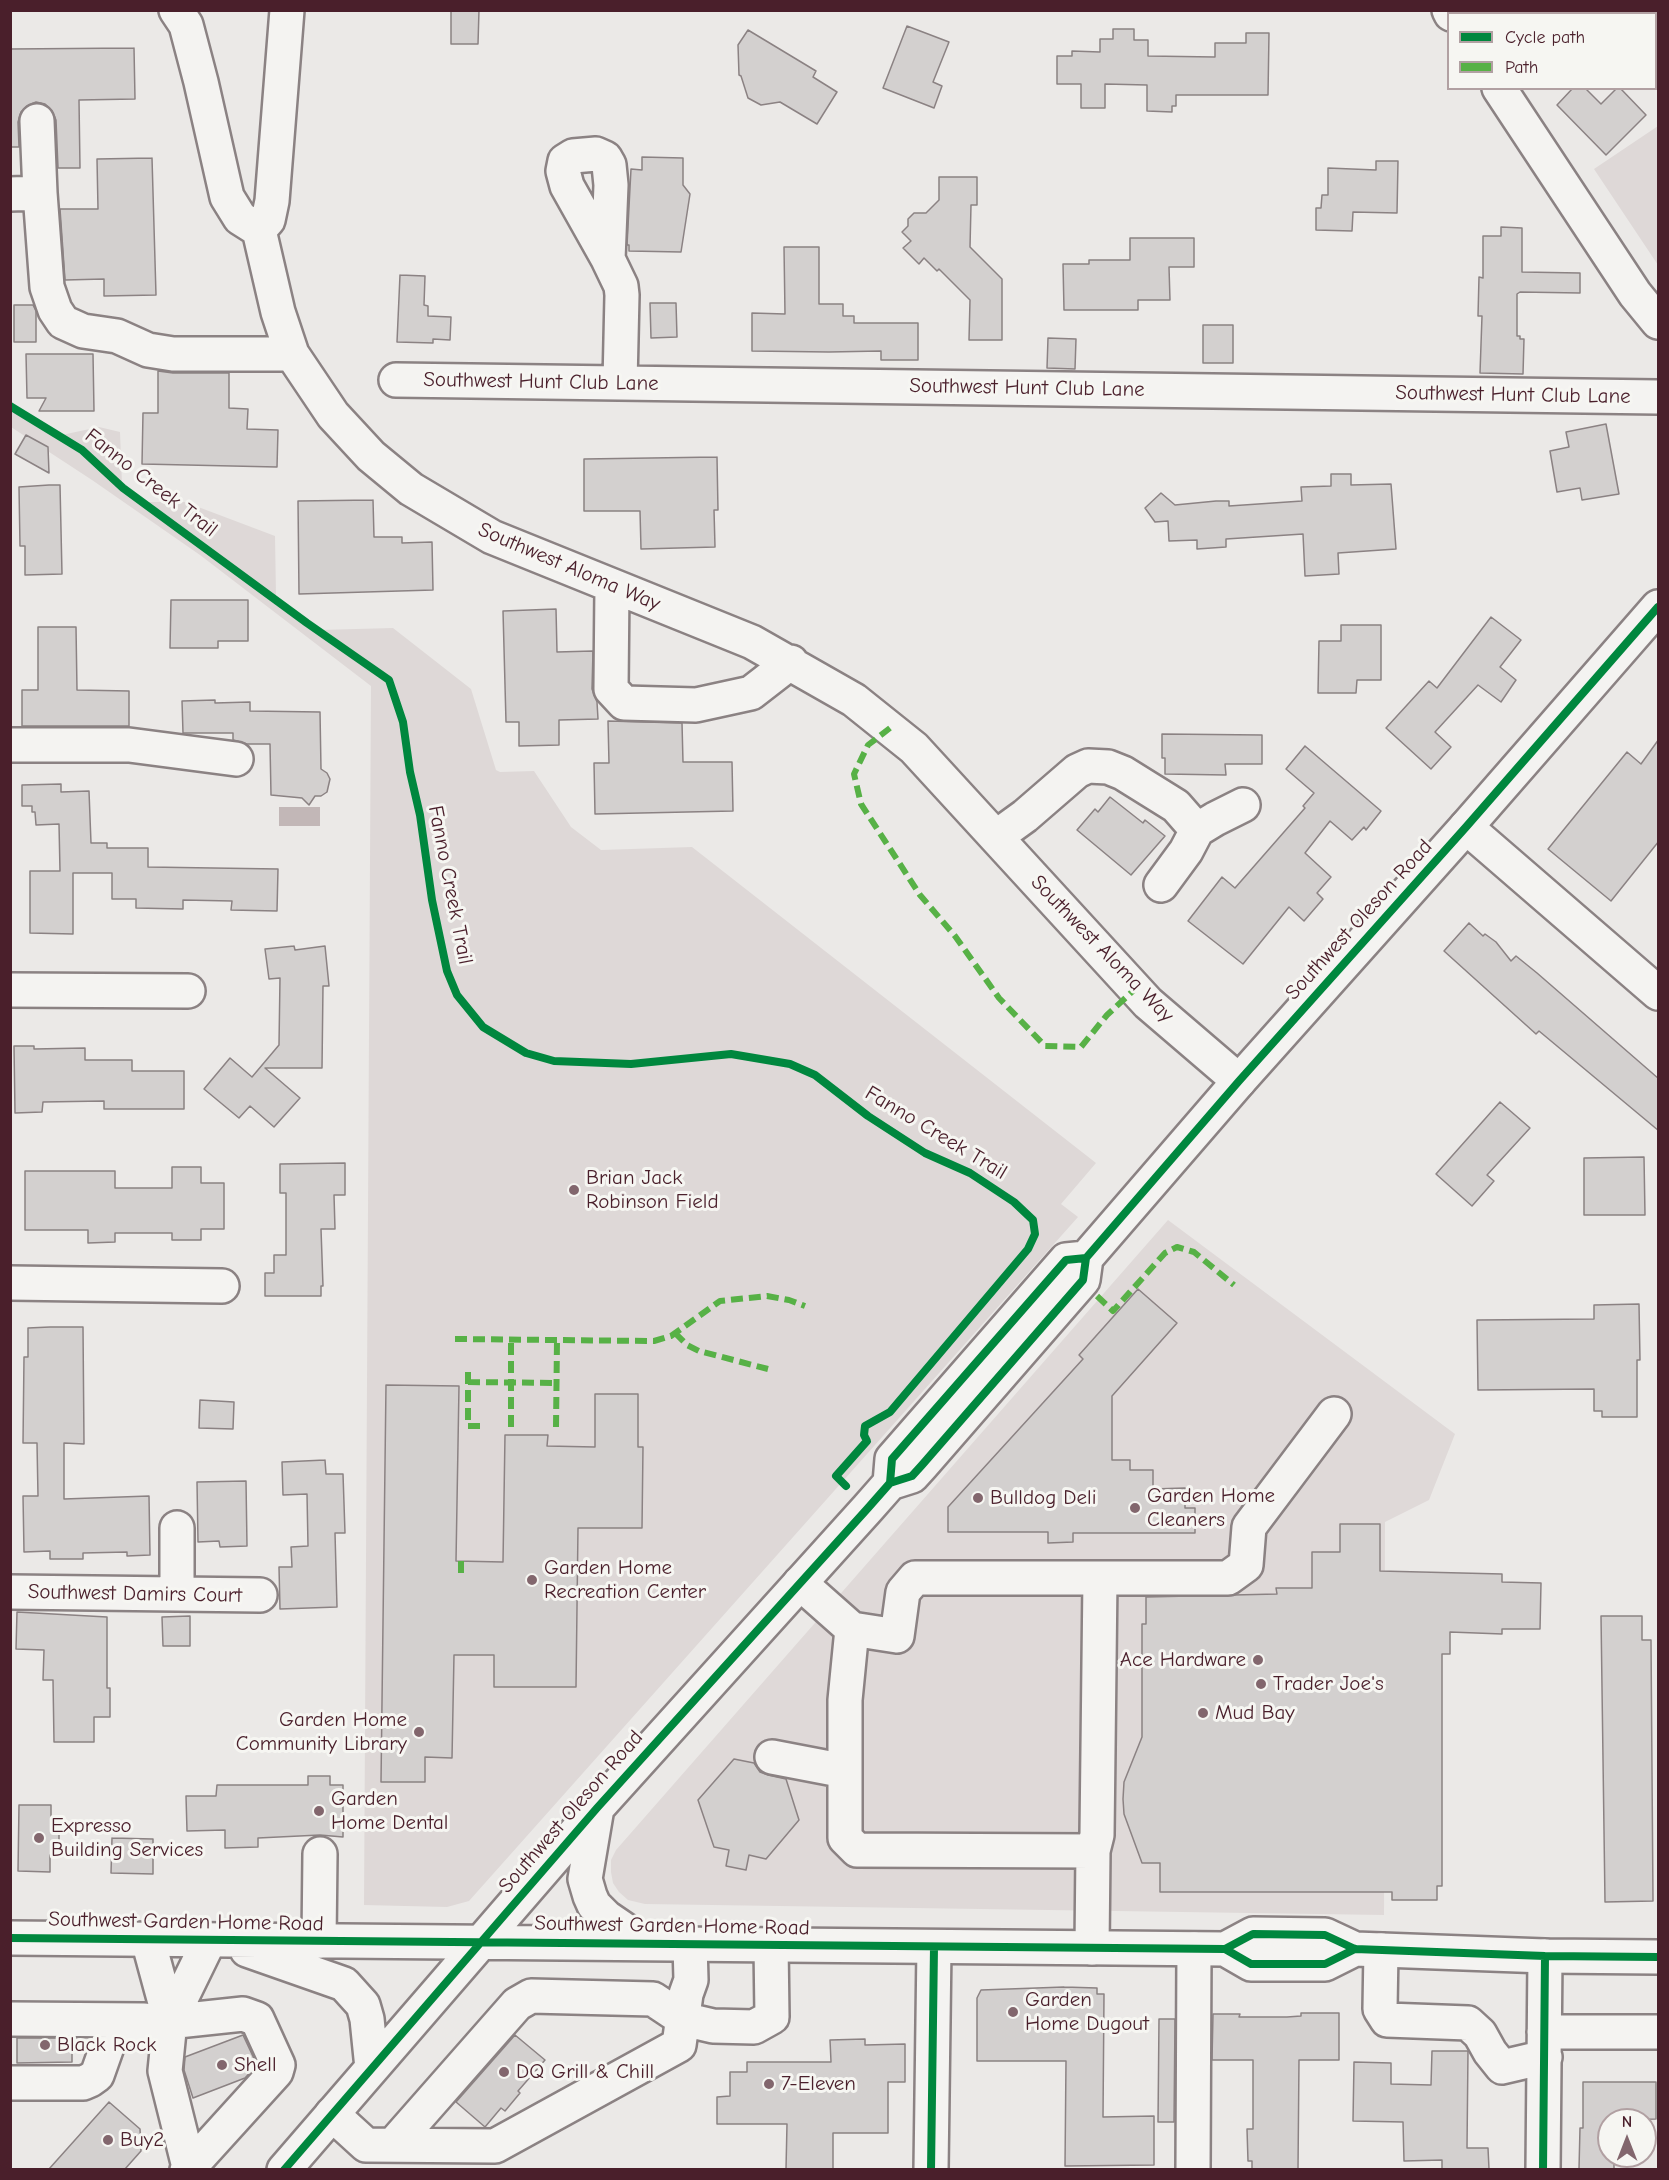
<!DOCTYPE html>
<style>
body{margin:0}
#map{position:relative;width:1669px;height:2180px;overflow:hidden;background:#ebe9e7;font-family:"Comic Neue",sans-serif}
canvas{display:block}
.frame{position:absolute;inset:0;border:12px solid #4a1f2b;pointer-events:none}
.legend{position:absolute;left:1447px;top:12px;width:210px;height:78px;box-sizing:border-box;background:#f6f6f2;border:2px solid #b1a0a2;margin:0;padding:8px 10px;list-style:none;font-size:18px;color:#4a1f2b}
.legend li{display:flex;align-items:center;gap:12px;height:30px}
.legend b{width:30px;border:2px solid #b1a0a2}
.north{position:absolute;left:1597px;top:2108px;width:60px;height:60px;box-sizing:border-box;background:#f6f6f2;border:2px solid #b1a0a2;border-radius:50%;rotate:0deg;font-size:16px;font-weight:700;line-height:24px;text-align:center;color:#4a1f2b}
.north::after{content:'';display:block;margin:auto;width:21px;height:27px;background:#82666d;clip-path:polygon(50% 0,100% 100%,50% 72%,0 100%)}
</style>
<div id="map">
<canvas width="1669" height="2180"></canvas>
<div class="frame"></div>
<ul class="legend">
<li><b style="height:8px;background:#00873e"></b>Cycle path</li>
<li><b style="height:8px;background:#57b146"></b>Path</li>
</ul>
<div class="north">N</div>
</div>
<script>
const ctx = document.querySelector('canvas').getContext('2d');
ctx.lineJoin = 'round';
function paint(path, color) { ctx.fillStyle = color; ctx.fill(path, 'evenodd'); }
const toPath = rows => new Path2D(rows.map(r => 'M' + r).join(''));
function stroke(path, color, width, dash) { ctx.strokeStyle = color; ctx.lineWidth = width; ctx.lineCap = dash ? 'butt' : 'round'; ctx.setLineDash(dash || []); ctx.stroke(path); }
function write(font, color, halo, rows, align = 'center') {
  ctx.font = font + ' "Comic Neue",sans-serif'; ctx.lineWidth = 6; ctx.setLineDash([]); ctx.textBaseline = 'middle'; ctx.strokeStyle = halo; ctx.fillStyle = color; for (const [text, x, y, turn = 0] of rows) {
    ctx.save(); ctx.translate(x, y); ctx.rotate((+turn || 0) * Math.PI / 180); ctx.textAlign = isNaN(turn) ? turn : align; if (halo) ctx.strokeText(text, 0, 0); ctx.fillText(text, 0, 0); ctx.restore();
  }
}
const built = toPath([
 [1168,1220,1455,1434,1429,1500,1385,1522,1384,1915,645,1904,628,1900,619,1892,613,1883,611,1872,611,1860,616,1850]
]);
const green = toPath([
 [1658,126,1658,265,1594,169],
 [10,404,57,436,99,427,120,432,122,485,144,502,185,502,275,536,276,596,319,630,393,628,471,689,496,770,500,772,534,771,571,827,601,850,692,847,1096,1163,1061,1204,1078,1217,469,1901,447,1907,364,1905,371,686,200,555,92,480,11,427]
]);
const water = toPath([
 [279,807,320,807,320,826,279,826]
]);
const stream = toPath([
 [1656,16,1658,23]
]);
const building = toPath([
 [451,10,479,10,478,44,451,44,451,10],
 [907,26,949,42,933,82,942,86,934,108,883,88,907,26],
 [1113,29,1134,29,1134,40,1148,40,1148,56,1215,57,1215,43,1246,43,1246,33,1269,33,1268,95,1176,95,1176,106,1172,106,1172,112,1147,111,1147,85,1105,84,1105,108,1081,108,1081,84,1057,84,1057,56,1072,56,1072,51,1100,52,1100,39,1113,39,1113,29],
 [748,30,816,71,813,77,837,92,817,124,780,102,761,105,748,98,741,76,739,75,738,45,748,30],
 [134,48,135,99,79,100,80,168,58,168,56,120,52,111,45,104,36,102,27,106,21,112,18,122,19,147,10,147,10,49,134,48],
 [1573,88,1585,88,1601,104,1617,88,1620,88,1646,115,1606,155,1557,105,1573,88],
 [642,157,683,158,683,185,690,194,681,252,629,251,629,245,627,245,631,169,642,170,642,157],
 [152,158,156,295,104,296,104,279,65,280,60,209,98,209,97,159,152,158],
 [1376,161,1398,161,1397,213,1353,212,1352,231,1316,230,1316,208,1321,208,1322,195,1328,195,1328,168,1376,170,1376,161],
 [939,177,977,177,977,205,971,205,970,247,1002,279,1002,340,969,340,970,300,939,269,937,271,924,258,919,264,903,248,911,241,902,232,908,226,908,219,914,213,926,213,939,200,939,177],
 [1501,227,1522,228,1522,272,1580,273,1580,293,1520,292,1517,294,1517,336,1520,336,1520,339,1524,339,1523,374,1480,373,1482,316,1478,316,1479,277,1483,278,1483,236,1501,236,1501,227],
 [1130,238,1194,238,1194,267,1169,267,1170,300,1138,300,1138,310,1064,310,1063,264,1089,264,1089,260,1130,260,1130,238],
 [784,247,819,247,819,304,843,304,843,316,854,316,854,323,918,323,918,360,881,360,881,351,829,352,752,351,752,313,785,314,784,247],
 [400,275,425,276,424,305,428,306,428,316,451,317,450,340,433,339,433,343,397,342,400,275],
 [650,303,676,303,677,337,651,338,650,303],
 [14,305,33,305,36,311,36,342,14,342,14,305],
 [1203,325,1233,325,1233,363,1203,363,1203,325],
 [1048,338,1076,339,1075,369,1047,368,1048,338],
 [26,354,93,354,94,411,39,411,46,398,27,398,26,354],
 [158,371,173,373,229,373,229,408,248,409,247,429,278,430,277,467,142,464,143,413,158,413,158,371],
 [1606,424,1619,494,1582,500,1580,488,1557,492,1550,451,1569,447,1566,432,1606,424],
 [26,435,48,447,49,473,15,454,26,435],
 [717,457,718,510,714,510,715,547,641,549,640,511,584,511,584,459,717,457],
 [1331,474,1351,474,1351,485,1391,484,1396,549,1338,553,1339,574,1305,576,1303,534,1226,539,1226,547,1197,549,1197,540,1169,541,1168,521,1155,522,1145,508,1161,493,1175,505,1216,501,1229,501,1229,506,1302,501,1301,487,1331,486,1331,474],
 [49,485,60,485,62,574,25,575,25,546,20,546,19,487,49,485],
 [373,500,374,537,402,537,402,543,432,542,433,590,299,594,298,501,373,500],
 [171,600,248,600,248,641,218,641,218,648,170,648,171,600],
 [556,609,557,652,593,651,592,689,597,702,598,719,559,720,559,745,519,746,519,722,506,722,503,611,556,609],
 [1491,617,1521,640,1500,667,1516,680,1501,702,1478,685,1435,732,1451,747,1431,769,1386,728,1429,681,1437,688,1491,617],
 [1341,625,1381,625,1381,680,1357,680,1356,693,1318,693,1319,641,1341,641,1341,625],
 [38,627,76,627,77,690,129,691,129,726,22,726,22,690,38,690,38,627],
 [215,700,215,703,250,702,250,711,320,712,321,769,327,773,330,779,327,792,321,796,315,796,309,805,302,798,271,795,270,744,247,744,233,740,233,733,183,733,182,701,215,700],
 [608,721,682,723,683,762,732,762,733,811,595,814,594,763,609,763,608,721],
 [1162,734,1262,735,1262,764,1225,764,1226,775,1165,774,1165,758,1162,758,1162,734],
 [1659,739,1659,841,1611,901,1548,849,1627,752,1641,764,1659,739],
 [1305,746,1381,811,1366,830,1364,827,1352,840,1330,821,1305,853,1331,877,1317,893,1323,899,1304,921,1289,907,1243,964,1188,921,1222,877,1235,888,1305,808,1303,806,1314,793,1286,769,1305,746],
 [61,784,61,792,89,791,91,843,107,843,107,848,148,848,148,867,278,869,277,911,231,910,232,901,183,900,183,909,136,908,136,899,112,899,112,873,73,873,73,934,30,933,30,871,60,871,59,824,36,825,35,812,32,812,32,806,22,806,22,785,61,784],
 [1110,797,1143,823,1145,820,1165,836,1131,875,1077,830,1095,809,1098,812,1110,797],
 [1469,923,1483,936,1485,934,1496,942,1511,961,1516,956,1537,973,1659,1079,1659,1131,1539,1031,1536,1034,1444,951,1469,923],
 [294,946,295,950,325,946,329,986,323,986,322,1068,265,1068,300,1098,274,1127,250,1106,239,1118,204,1089,230,1058,252,1077,279,1045,280,978,269,979,265,949,294,946],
 [14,1046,34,1046,34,1049,85,1048,85,1060,132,1060,132,1071,184,1071,184,1109,104,1109,104,1101,43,1102,42,1112,15,1113,14,1046],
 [1500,1102,1530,1128,1487,1175,1494,1181,1472,1206,1436,1174,1500,1102],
 [1644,1157,1645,1215,1584,1215,1584,1158,1644,1157],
 [345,1163,345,1195,334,1195,335,1229,321,1229,323,1286,321,1286,321,1296,265,1296,265,1273,274,1273,274,1255,286,1255,286,1193,280,1193,280,1164,345,1163],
 [172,1167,201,1167,201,1183,224,1183,224,1229,201,1229,201,1240,172,1240,172,1233,115,1233,115,1242,88,1243,88,1230,25,1230,25,1171,115,1171,115,1188,172,1188,172,1167],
 [1138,1289,1177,1323,1112,1396,1112,1460,1130,1460,1130,1470,1153,1470,1153,1489,1185,1488,1185,1508,1195,1508,1195,1533,1073,1533,1073,1542,1048,1543,1048,1532,948,1532,948,1507,1083,1359,1079,1355,1138,1289],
 [1639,1304,1640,1360,1637,1360,1637,1417,1602,1417,1602,1411,1594,1411,1594,1389,1478,1390,1477,1320,1594,1319,1594,1305,1639,1304],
 [50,1327,83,1327,84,1444,64,1443,64,1499,149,1496,150,1555,127,1556,127,1552,83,1553,83,1559,50,1559,50,1551,24,1552,23,1496,38,1496,37,1443,23,1443,24,1357,28,1357,28,1328,50,1327],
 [386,1385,459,1386,456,1561,503,1562,505,1435,548,1435,547,1446,595,1447,595,1394,638,1394,638,1447,643,1447,642,1528,578,1528,576,1687,494,1687,494,1655,454,1655,452,1758,425,1757,425,1782,381,1782,386,1385],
 [200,1400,234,1402,233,1429,199,1428,200,1400],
 [325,1460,326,1474,343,1474,345,1533,335,1533,337,1607,280,1609,279,1567,292,1567,291,1547,308,1546,307,1494,283,1495,282,1462,325,1460],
 [246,1481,247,1546,220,1547,219,1541,198,1542,197,1482,246,1481],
 [1340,1524,1380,1524,1380,1571,1502,1574,1502,1582,1541,1583,1540,1629,1502,1629,1502,1634,1450,1632,1450,1654,1442,1654,1442,1886,1437,1886,1437,1900,1392,1900,1392,1892,1160,1892,1160,1863,1142,1863,1124,1814,1123,1799,1124,1782,1142,1737,1142,1624,1146,1624,1146,1597,1277,1594,1276,1588,1312,1588,1312,1552,1340,1552,1340,1524],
 [17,1612,107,1617,107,1688,110,1688,110,1717,94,1717,94,1742,54,1742,53,1680,43,1680,44,1650,16,1649,17,1612],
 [190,1616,190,1646,163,1646,162,1617,190,1616],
 [1601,1616,1642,1616,1642,1640,1651,1640,1653,1901,1605,1902,1601,1616],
 [734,1759,754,1763,760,1772,768,1775,786,1779,799,1820,766,1859,749,1855,746,1870,726,1866,729,1850,714,1847,698,1800,734,1759],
 [308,1776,330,1776,330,1785,343,1785,343,1837,320,1835,258,1838,258,1847,225,1848,225,1830,187,1831,186,1796,216,1796,217,1785,308,1785,308,1776],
 [19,1805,51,1805,51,1821,59,1821,59,1855,50,1855,50,1872,18,1871,19,1805],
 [112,1838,153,1839,153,1874,111,1873,112,1838],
 [1064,1987,1097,1988,1097,1994,1104,1994,1103,2117,1154,2116,1154,2165,1065,2166,1066,2061,977,2061,977,1998,981,1990,1064,1987],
 [1301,2013,1339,2013,1339,2060,1299,2060,1298,2169,1252,2169,1252,2161,1248,2161,1247,2129,1253,2129,1253,2060,1212,2060,1213,2014,1240,2014,1239,2017,1287,2017,1301,2016,1301,2013],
 [1159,2019,1175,2019,1174,2122,1158,2122,1159,2019],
 [243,2035,257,2065,245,2078,193,2098,184,2070,185,2057,243,2035],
 [515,2035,545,2060,518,2091,520,2093,505,2111,501,2108,485,2127,456,2102,515,2035],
 [17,2038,72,2038,72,2062,17,2063,17,2038],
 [865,2039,865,2045,905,2044,905,2082,888,2082,888,2133,833,2133,833,2169,786,2169,787,2124,717,2124,717,2097,730,2096,730,2072,747,2072,747,2062,831,2062,830,2040,865,2039],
 [1432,2051,1468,2051,1467,2148,1488,2148,1489,2169,1442,2169,1442,2160,1404,2161,1403,2122,1353,2121,1354,2062,1391,2063,1391,2084,1431,2085,1432,2051],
 [1583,2082,1656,2082,1656,2119,1609,2120,1609,2156,1614,2156,1614,2169,1579,2169,1580,2128,1583,2128,1583,2082],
 [109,2102,140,2129,141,2151,125,2169,49,2169,109,2102]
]);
const minor = toPath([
 [176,10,186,25,201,82,227,197,240,218,259,230,278,312,292,354,333,415,371,456,411,489,492,537,752,642,854,700,914,748,1148,1003,1239,1081],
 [1449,10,1451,14],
 [1499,88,1635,294,1658,322],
 [37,121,40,193],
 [10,194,40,193,47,287,55,310,63,322,83,331,117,336,148,350,173,354,292,354],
 [259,230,268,220,272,201,287,10],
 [608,259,611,185,609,165,605,158,596,154,573,156,565,161,563,171,567,186,608,259,621,286,622,295,620,383],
 [396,380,1658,397],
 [612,586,611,689,624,703,696,705,751,693,791,662],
 [10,745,129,745,236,759],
 [1466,827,1658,993],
 [996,837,1025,816,1077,771,1088,766,1108,767,1123,773,1176,806,1197,830],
 [1161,885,1186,851,1197,830,1215,819,1243,805],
 [10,990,188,991],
 [10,1283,222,1286],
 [800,1583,852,1629,897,1636,903,1592,915,1578,1228,1578,1246,1565,1249,1527,1334,1414],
 [10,1592,260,1595],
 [177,1594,177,1528],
 [852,1629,845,1700,845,1838,857,1850,1093,1851],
 [772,1757,845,1771],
 [148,1940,170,2021],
 [319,1941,320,1854],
 [1092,1948,1093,1851,1097,1835,1100,1578],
 [1381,1950,1380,2009,1387,2020,1468,2023,1480,2034,1490,2052,1502,2067,1545,2057],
 [10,2019,144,2020],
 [1544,2032,1658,2032],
 [10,2083,83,2083,90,2080,97,2075,108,2044,117,2034,140,2025,243,2014,257,2019,278,2065,276,2072,187,2170],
 [332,2114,366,2145,495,2146,679,2045,686,1994,691,1980,690,1944],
 [393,2145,517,2004,531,1996,653,1999,683,2019,713,2026,754,2027,772,2017,771,1944],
 [189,2167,165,2071,170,2021,209,1941],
 [931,2170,934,1947],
 [1193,2170,1194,1949],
 [1543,2170,1545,1956]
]);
const major = toPath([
 [890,1483,892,1459,1066,1260,1086,1258],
 [597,1808,585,1879,590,1896,594,1905,606,1917,644,1943],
 [10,1938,1225,1949,1253,1934,1325,1935,1355,1949,1545,1956,1658,1957],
 [1225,1949,1251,1964,1325,1964,1355,1949],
 [247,1950,344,1984,363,2005,367,2019,372,2068],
 [284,2170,597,1808,868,1508,890,1483,912,1476,922,1465,1083,1280,1086,1258,1239,1081,1466,827,1658,607]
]);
const quiet = toPath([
 [890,728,868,745,854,774,861,804,920,895,955,936,999,998,1045,1046,1081,1047,1107,1015,1135,989],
 [1097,1296,1113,1311,1165,1253,1177,1247,1194,1252,1234,1285],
 [675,1333,687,1345,699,1351,768,1369],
 [455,1339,654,1341,671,1336,720,1301,767,1296,789,1300,805,1306],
 [468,1372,468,1426,484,1426],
 [468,1382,556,1383],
 [511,1427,511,1339],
 [556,1427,557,1340],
 [461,1561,461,1576]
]);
const cycleway = toPath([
 [10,406,82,450,123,488,307,623,389,680,403,722,410,772,420,815,432,900,447,971,457,995,483,1027,526,1053,554,1061,631,1064,731,1054,790,1064,815,1075,868,1116,925,1153,970,1173,1014,1202,1033,1220,1035,1234,1028,1249,890,1412,865,1426,864,1435,867,1441,836,1476,846,1486],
 [890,1483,892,1459,1066,1260,1086,1258],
 [10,1938,1225,1949,1253,1934,1325,1935,1355,1949,1545,1956,1658,1957],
 [1225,1949,1251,1964,1325,1964,1355,1949],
 [284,2170,597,1808,868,1508,890,1483,912,1476,922,1465,1083,1280,1086,1258,1239,1081,1466,827,1658,607],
 [931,2170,934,1947],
 [1543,2170,1545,1956]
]);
const markers = [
 [574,1190,6,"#82666d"],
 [978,1498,6,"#82666d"],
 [1135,1508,6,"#82666d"],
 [532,1580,6,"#82666d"],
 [1258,1660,6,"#82666d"],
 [1261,1684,6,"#82666d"],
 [1203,1713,6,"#82666d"],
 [419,1732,6,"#82666d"],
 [319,1811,6,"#82666d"],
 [39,1838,6,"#82666d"],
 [1013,2012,6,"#82666d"],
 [45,2045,6,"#82666d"],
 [222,2065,6,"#82666d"],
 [504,2072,6,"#82666d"],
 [769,2084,6,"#82666d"],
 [108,2140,6,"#82666d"]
];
const streetNames = [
 ["Southwest Hunt Club Lane",541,382,1],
 ["Southwest Hunt Club Lane",1027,388,1],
 ["Southwest Hunt Club Lane",1513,395,1],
 ["Fanno Creek Trail",151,483,38],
 ["Southwest Aloma Way",569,567,23],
 ["Fanno Creek Trail",450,885,79],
 ["Southwest Oleson Road",1359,920,-48],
 ["Southwest Aloma Way",1102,949,46],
 ["Fanno Creek Trail",936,1133,31],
 ["Southwest Damirs Court",135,1594,1],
 ["Southwest Oleson Road",571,1812,-49],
 ["Southwest Garden Home Road",186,1922,1],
 ["Southwest Garden Home Road",672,1926,1]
];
const poiNames = [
 ["Brian Jack",586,1178],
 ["Robinson Field",586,1202],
 ["Garden Home",1147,1496],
 ["Cleaners",1147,1520],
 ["Bulldog Deli",990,1498],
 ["Garden Home",544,1568],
 ["Recreation Center",544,1592],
 ["Ace Hardware",1246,1660,"right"],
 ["Trader Joe's",1273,1684],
 ["Mud Bay",1215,1713],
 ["Garden Home",407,1720,"right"],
 ["Community Library",407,1744,"right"],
 ["Garden",331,1799],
 ["Home Dental",331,1823],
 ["Expresso",51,1826],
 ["Building Services",51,1850],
 ["Garden",1025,2000],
 ["Home Dugout",1025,2024],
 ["Black Rock",57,2045],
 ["Shell",234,2065],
 ["DQ Grill & Chill",516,2072],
 ["7-Eleven",781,2084],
 ["Buy2",120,2140]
];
paint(built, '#dfd9d8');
paint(green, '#ded8d7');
paint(water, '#c2b7b7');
stroke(stream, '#c2b7b7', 8);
paint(building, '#d3d0cf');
stroke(building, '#8b8283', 1.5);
stroke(minor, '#8b8283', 38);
stroke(major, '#8b8283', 38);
stroke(minor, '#f4f3f1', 33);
stroke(major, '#f4f3f1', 33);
stroke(quiet, '#57b146', 6, [12, 6]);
stroke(cycleway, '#00873e', 8);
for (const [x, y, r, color] of markers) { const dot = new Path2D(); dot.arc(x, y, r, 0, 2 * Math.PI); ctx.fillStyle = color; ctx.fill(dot); stroke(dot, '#f6f6f2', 2); }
write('21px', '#4a1f2b', '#f6f6f2', streetNames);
write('21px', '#4a1f2b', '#f6f6f2', poiNames, 'left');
</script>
